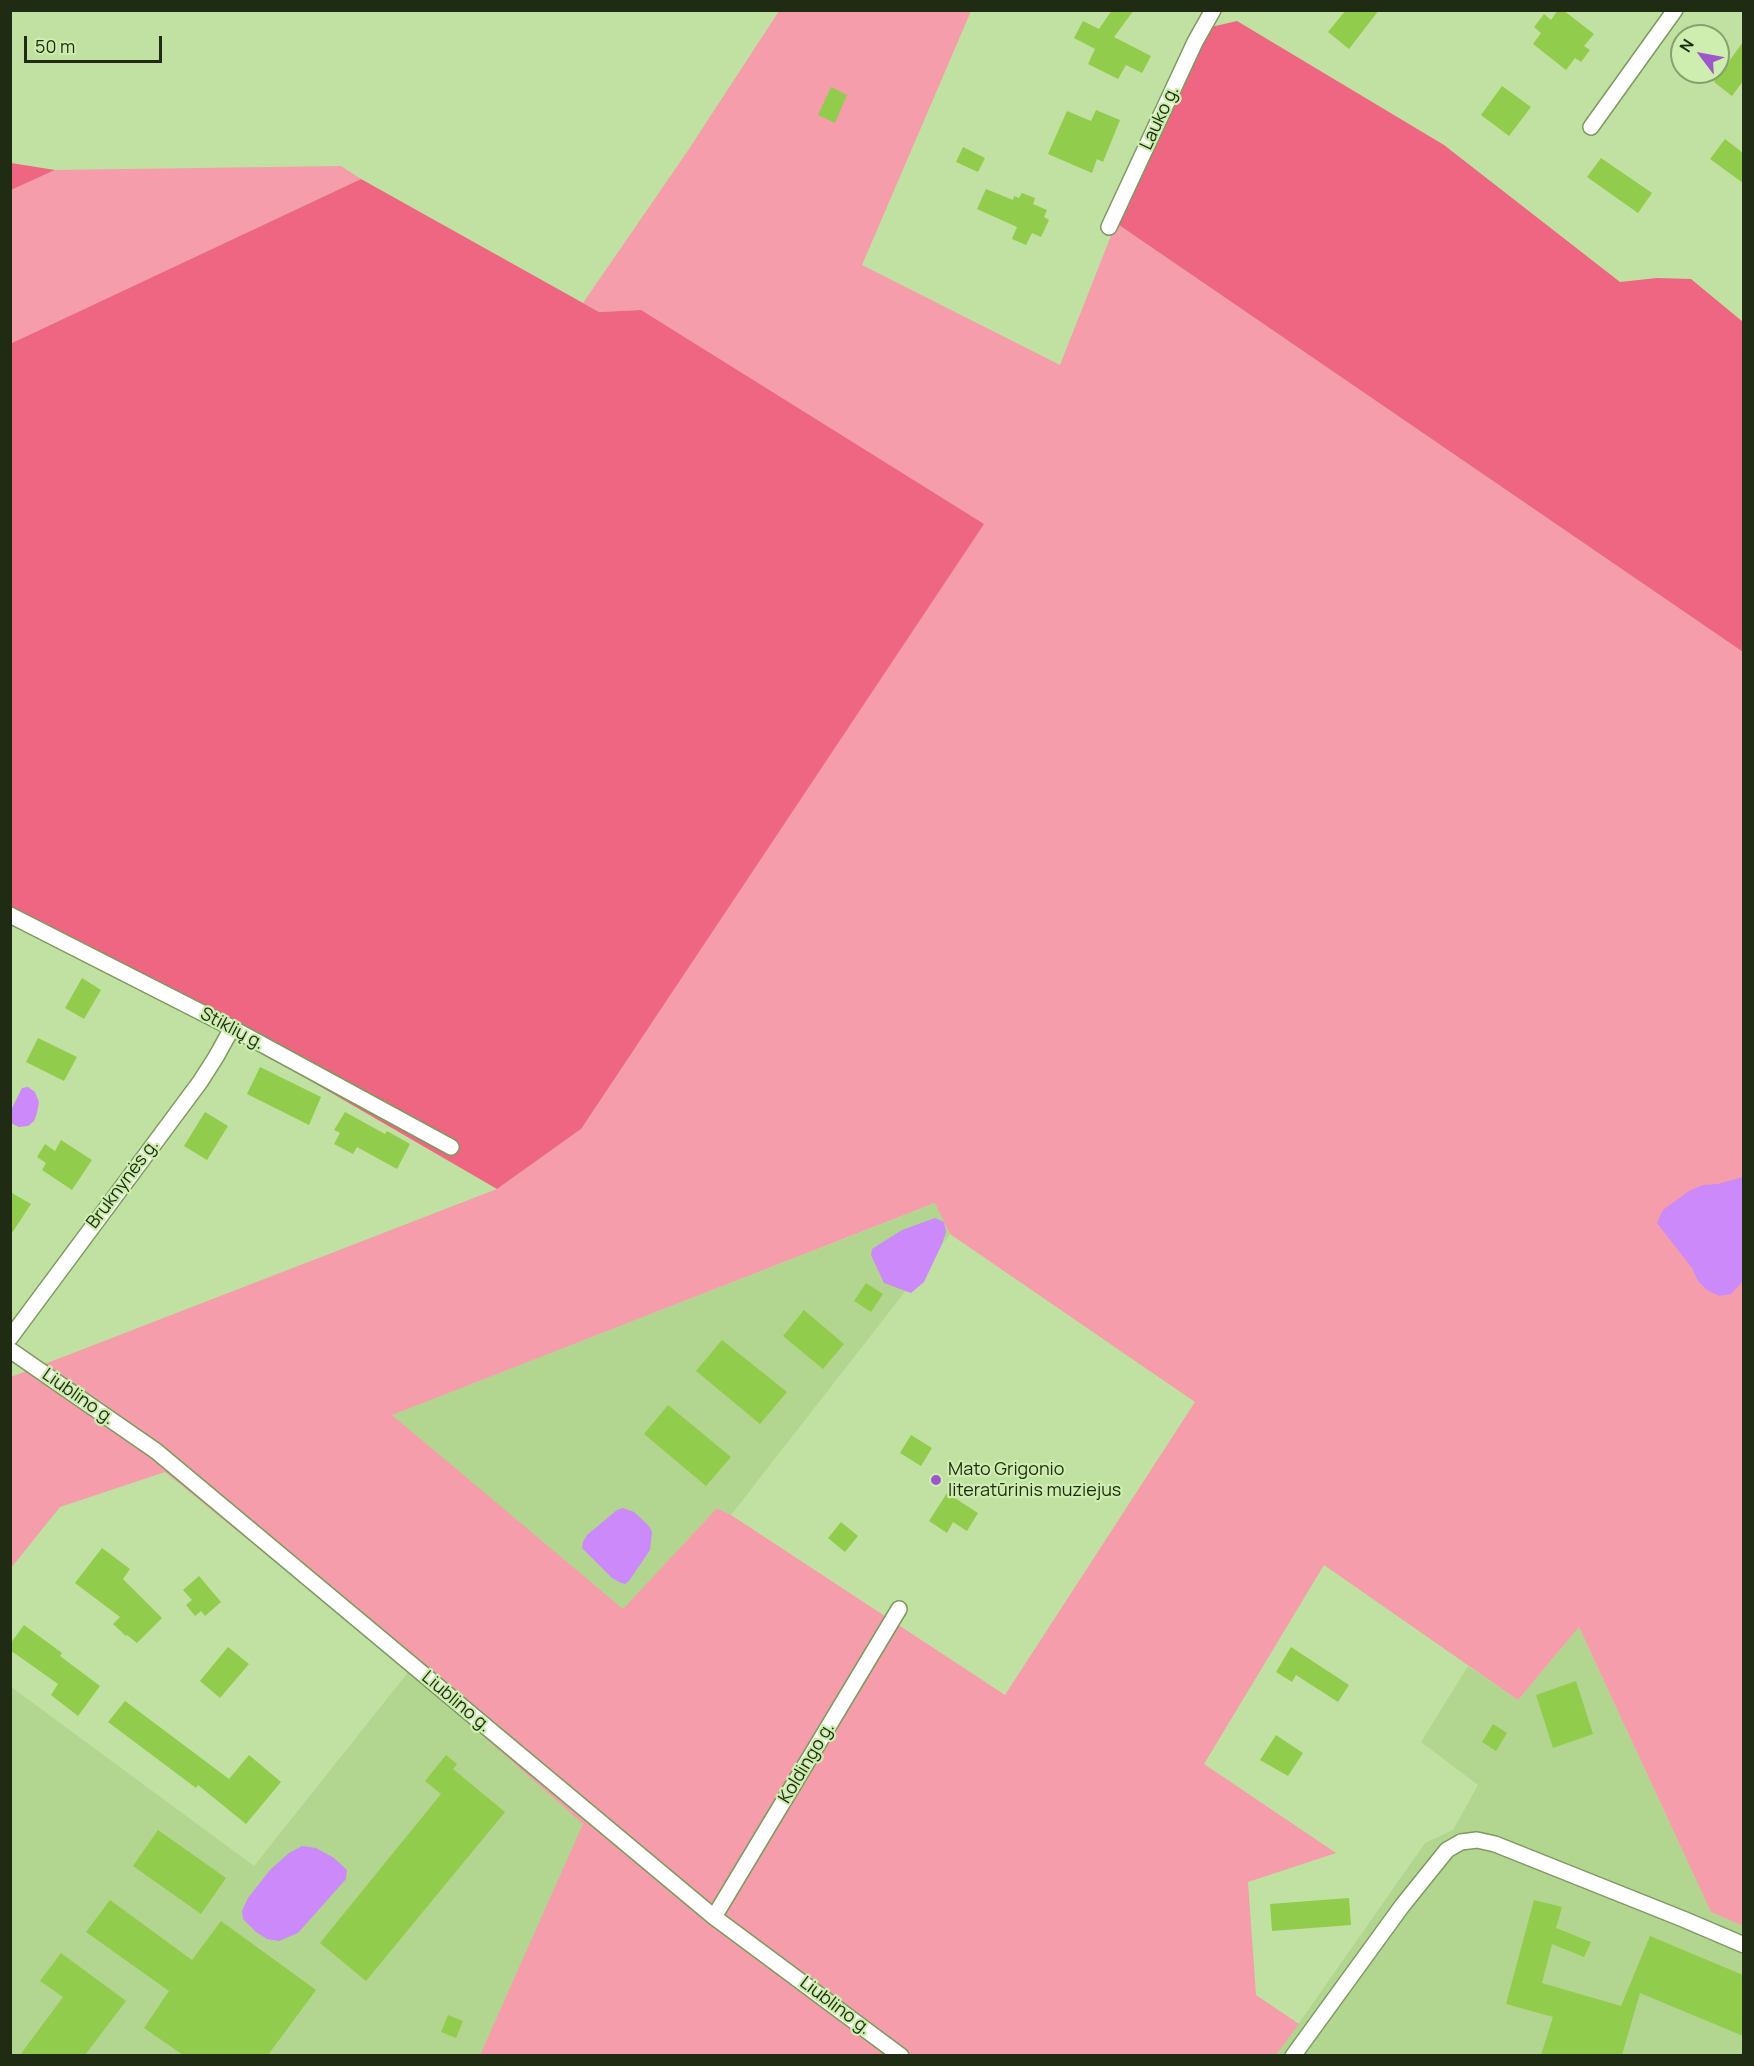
<!DOCTYPE html>
<meta charset="utf-8">
<style>
body{margin:0}
#map{position:relative;width:1754px;height:2066px;overflow:hidden;background:#c0e1a1;font-family:Manrope,sans-serif}
canvas{display:block}
.frame{position:absolute;inset:0;border:12px solid #1f2b12;pointer-events:none}
.north{position:absolute;left:1670px;top:24px;width:60px;height:60px;box-sizing:border-box;background:#cdeeae;border:2px solid #87a070;border-radius:50%;rotate:302deg;font-size:16px;font-weight:700;line-height:24px;text-align:center;color:#1f2b12}
.north::after{content:'';display:block;margin:auto;width:21px;height:27px;background:#9e57cb;clip-path:polygon(50% 0,100% 100%,50% 72%,0 100%)}
.scale{position:absolute;left:24px;top:36px;width:138px;height:27px;box-sizing:border-box;border:3px solid #1f2b12;border-top:0;padding-left:8px;font-size:18px;line-height:21px;white-space:nowrap;color:#1f2b12;-webkit-text-stroke:4px #cdeeae;paint-order:stroke}
</style>
<div id="map">
<canvas width="1754" height="2066"></canvas>
<div class="frame"></div>
<div class="north">N</div>
<div class="scale">50 m</div>
</div>
<script>
const ctx = document.querySelector('canvas').getContext('2d');
ctx.lineJoin = 'round';
function paint(path, color) { ctx.fillStyle = color; ctx.fill(path, 'evenodd'); }
const toPath = rows => new Path2D(rows.map(r => 'M' + r).join(''));
function stroke(path, color, width, dash) { ctx.strokeStyle = color; ctx.lineWidth = width; ctx.lineCap = dash ? 'butt' : 'round'; ctx.setLineDash(dash || []); ctx.stroke(path); }
function write(font, color, halo, rows, align = 'center') {
  ctx.font = font + ' Manrope,sans-serif'; ctx.lineWidth = 4.5; ctx.setLineDash([]); ctx.textBaseline = 'middle'; ctx.strokeStyle = halo; ctx.fillStyle = color; for (const [text, x, y, turn = 0] of rows) {
    ctx.save(); ctx.translate(x, y); ctx.rotate((+turn || 0) * Math.PI / 180); ctx.textAlign = isNaN(turn) ? turn : align; if (halo) ctx.strokeText(text, 0, 0); ctx.fillText(text, 0, 0); ctx.restore();
  }
}
const built = toPath([
 [936,1203,950,1234,731,1515,717,1508,623,1610,391,1415],
 [1579,1627,1711,1912,1743,1926,1743,2055,1276,2056,1425,1843,1453,1830,1478,1785,1421,1742,1468,1666,1518,1700],
 [409,1671,584,1824,480,2055,11,2055,10,1686,254,1866]
]);
const green = toPath([
 [779,11,971,11,862,265,1060,365,1116,223,1743,652,1743,1926,1711,1912,1579,1627,1518,1700,1324,1565,1204,1764,1336,1853,1248,1882,1256,1995,1299,2024,1276,2055,480,2055,583,1824,409,1671,165,1472,60,1507,11,1568,11,1377,497,1189,581,1129,641,310,599,312,583,303,687,152],
 [935,1203,950,1234,1195,1402,1005,1695,731,1515,717,1508,623,1609,392,1415],
 [341,166,361,179,11,344,11,190,55,170]
]);
const forest = toPath([
 [1237,21,1444,145,1620,282,1657,278,1691,279,1743,322,1743,652,1116,223,1207,28],
 [11,163,55,170,11,190],
 [361,179,599,312,641,310,984,524,581,1129,497,1189,11,907,10,344]
]);
const water = toPath([
 [28,1087,35,1092,39,1102,37,1113,34,1121,28,1126,19,1127,11,1123,11,1110,22,1088],
 [1743,1177,1743,1281,1731,1294,1719,1296,1707,1290,1698,1281,1692,1268,1657,1223,1663,1210,1689,1191,1703,1185,1718,1184],
 [935,1218,944,1222,946,1232,942,1244,924,1282,911,1293,884,1283,871,1255,872,1249,902,1230],
 [623,1508,634,1512,649,1526,652,1532,650,1550,629,1581,625,1584,619,1582,612,1578,582,1548,583,1542,587,1535,617,1510],
 [302,1846,316,1848,334,1858,347,1870,346,1879,298,1933,279,1941,267,1939,256,1932,243,1919,242,1911,248,1898,270,1870,289,1853]
]);
const building = toPath([
 [1112,10,1134,10,1114,37,1151,56,1142,73,1126,65,1118,79,1088,64,1095,49,1074,38,1083,21,1099,29],
 [1346,10,1379,10,1349,49,1328,32],
 [1558,10,1563,10,1594,34,1584,46,1590,50,1581,62,1575,58,1566,70,1533,44,1541,33,1534,27,1544,14,1551,20],
 [1743,42,1743,81,1732,96,1714,82],
 [1502,86,1531,107,1509,136,1481,115],
 [831,87,847,95,835,123,818,115],
 [1096,110,1120,120,1103,162,1097,159,1092,173,1048,154,1067,111,1091,121],
 [1725,139,1743,153,1743,183,1710,159],
 [963,147,985,158,978,172,956,162],
 [1601,158,1652,193,1638,213,1587,177],
 [986,189,1013,200,1014,196,1019,198,1022,193,1035,198,1033,204,1047,210,1044,217,1049,220,1041,237,1032,233,1026,245,1012,239,1017,227,977,209],
 [82,978,101,990,84,1019,65,1008],
 [38,1038,77,1057,64,1081,26,1062],
 [260,1067,321,1097,309,1125,247,1094],
 [205,1112,228,1126,207,1160,184,1146],
 [345,1112,385,1134,387,1131,410,1144,397,1169,357,1147,353,1154,334,1144,340,1133,334,1130],
 [61,1140,92,1160,72,1190,42,1170,46,1163,37,1157,45,1144,55,1151],
 [10,1192,31,1204,10,1236],
 [866,1283,883,1294,871,1312,854,1301],
 [804,1310,844,1344,823,1369,783,1336],
 [722,1340,787,1392,760,1424,696,1371],
 [668,1405,731,1457,706,1486,644,1434],
 [911,1435,932,1448,921,1466,900,1453],
 [947,1493,978,1513,967,1531,953,1522,947,1533,929,1521],
 [841,1522,858,1536,845,1552,828,1538],
 [102,1548,130,1569,123,1579,162,1618,137,1643,127,1635,126,1636,113,1624,120,1617,75,1583],
 [199,1576,221,1602,205,1616,201,1611,195,1616,186,1605,192,1600,183,1590],
 [24,1625,62,1653,60,1656,100,1686,78,1716,51,1695,58,1684,10,1650,10,1644],
 [228,1647,249,1664,220,1698,200,1681],
 [1291,1647,1349,1685,1338,1702,1296,1675,1292,1682,1276,1672],
 [1576,1681,1593,1734,1553,1748,1536,1695],
 [125,1701,229,1779,249,1755,281,1782,246,1824,198,1785,196,1788,108,1722],
 [1493,1724,1507,1733,1496,1751,1482,1742],
 [1276,1735,1303,1753,1288,1776,1260,1760],
 [446,1755,457,1764,453,1769,505,1812,366,1981,320,1943,441,1794,425,1781],
 [158,1830,226,1878,201,1914,133,1866],
 [1349,1898,1351,1925,1272,1931,1270,1904],
 [110,1900,192,1960,221,1921,316,1990,268,2055,183,2055,144,2028,169,1991,86,1932],
 [1534,1900,1562,1907,1556,1928,1591,1942,1584,1957,1552,1944,1542,1983,1621,2006,1650,1936,1743,1975,1743,2036,1640,1993,1622,2055,1541,2055,1553,2017,1506,2004],
 [61,1953,126,2001,85,2055,20,2055,63,1997,40,1981],
 [448,2015,463,2021,456,2038,441,2032]
]);
const minor = toPath([
 [1591,127,1675,10],
 [1109,227,1195,42,1213,10],
 [10,915,232,1028,451,1147],
 [10,1338,200,1082,216,1057,232,1028],
 [10,1350,156,1451,714,1917,901,2056],
 [714,1917,899,1609],
 [1293,2056,1402,1906,1447,1850,1461,1842,1477,1840,1495,1844,1683,1919,1744,1945]
]);
const markers = [
 [936,1480,6,"#9e57cb"]
];
const streetNames = [
 ["Lauko g.",1160,118,-65],
 ["Stiklių g.",232,1029,28],
 ["Bruknynės g.",123,1184,-53],
 ["Liublino g.",78,1397,35],
 ["Liublino g.",456,1702,40],
 ["Koldingo g.",807,1763,-59],
 ["Liublino g.",835,2006,37]
];
const poiNames = [
 ["Mato Grigonio",948,1470],
 ["literatūrinis muziejus",948,1491]
];
paint(built, '#b2d690');
paint(green, '#f59daa');
paint(forest, '#ee6681');
paint(water, '#cc89fa');
paint(building, '#92cc4c');
stroke(minor, '#7d9b5f', 18);
stroke(minor, '#fff', 15);
for (const [x, y, r, color] of markers) { const dot = new Path2D(); dot.arc(x, y, r, 0, 2 * Math.PI); ctx.fillStyle = color; ctx.fill(dot); stroke(dot, '#cdeeae', 2); }
write('18px', '#1f2b12', '#cdeeae', streetNames);
write('18px', '#1f2b12', '#cdeeae', poiNames, 'left');
</script>
